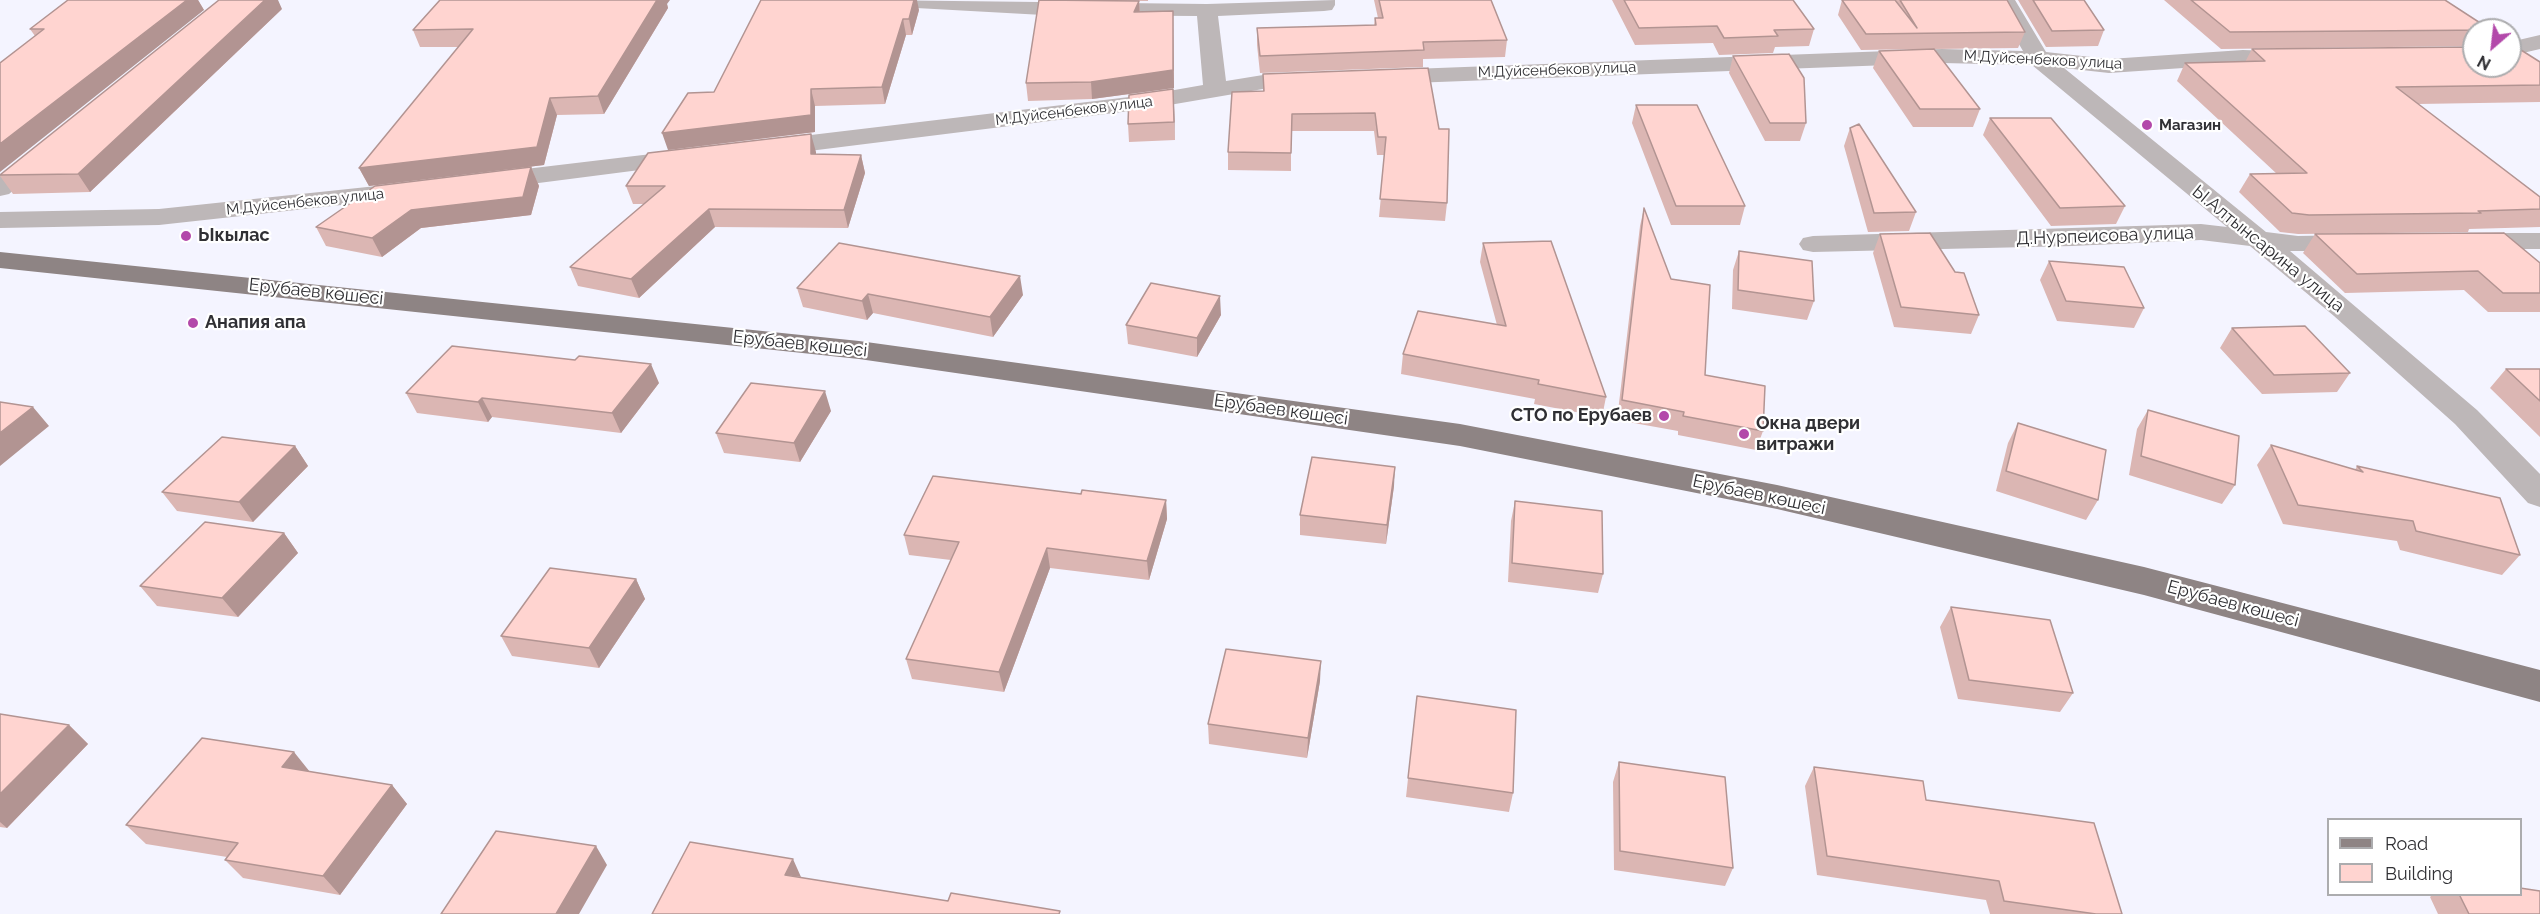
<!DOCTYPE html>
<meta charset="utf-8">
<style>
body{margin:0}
#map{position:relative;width:2540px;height:914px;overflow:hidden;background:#f4f4ff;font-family:Raleway,sans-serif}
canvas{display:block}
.legend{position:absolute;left:2327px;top:818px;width:195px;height:78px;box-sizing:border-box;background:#fff;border:2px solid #acacae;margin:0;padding:8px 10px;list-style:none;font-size:18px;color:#303034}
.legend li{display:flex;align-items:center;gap:12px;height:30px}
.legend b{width:30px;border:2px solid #acacae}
.north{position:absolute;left:2462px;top:18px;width:60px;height:60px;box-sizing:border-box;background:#fff;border:2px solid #acacae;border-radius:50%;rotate:208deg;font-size:16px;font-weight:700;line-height:24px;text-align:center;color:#303034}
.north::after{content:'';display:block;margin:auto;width:21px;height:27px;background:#b349aa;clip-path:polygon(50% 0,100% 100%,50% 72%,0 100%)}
</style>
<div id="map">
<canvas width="2540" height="914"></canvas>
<ul class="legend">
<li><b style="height:8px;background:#8e8484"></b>Road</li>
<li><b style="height:16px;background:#ffd4d0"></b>Building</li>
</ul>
<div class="north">N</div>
</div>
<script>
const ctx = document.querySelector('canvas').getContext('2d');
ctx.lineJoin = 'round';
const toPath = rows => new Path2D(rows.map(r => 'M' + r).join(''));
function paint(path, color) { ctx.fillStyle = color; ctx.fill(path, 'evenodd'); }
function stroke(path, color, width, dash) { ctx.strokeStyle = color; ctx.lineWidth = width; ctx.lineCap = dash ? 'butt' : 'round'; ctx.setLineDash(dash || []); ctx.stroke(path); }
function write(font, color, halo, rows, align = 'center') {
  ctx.font = font + ' Raleway,sans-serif'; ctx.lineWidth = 4.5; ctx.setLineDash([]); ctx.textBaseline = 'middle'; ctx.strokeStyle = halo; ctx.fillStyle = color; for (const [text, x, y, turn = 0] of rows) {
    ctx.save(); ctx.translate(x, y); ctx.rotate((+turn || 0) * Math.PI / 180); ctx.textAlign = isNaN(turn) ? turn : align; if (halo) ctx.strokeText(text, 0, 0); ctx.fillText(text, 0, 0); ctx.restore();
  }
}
const minor = toPath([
 [869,0,1207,4,1335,0,1335,5,1332,10,1324,11,1218,16,1226,81,1263,75,1307,73,1315,75,1319,80,1315,85,1263,89,1146,109,769,156,760,153,756,148,760,143,769,140,1146,95,1203,85,1197,16,1043,15,880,6,872,5,869,0],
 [1993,0,2015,0,2046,52,2109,59,2243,50,2301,52,2304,57,2301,62,2293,64,2243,64,2109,73,2064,68,2266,232,2298,236,2352,235,2362,237,2366,243,2362,249,2352,251,2290,251,2477,410,2540,474,2540,507,2528,503,2455,424,2334,316,2250,246,2201,240,2072,246,1813,252,1803,250,1799,244,1803,238,1813,236,2201,224,2227,227,2032,65,1942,63,1385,84,1377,82,1373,77,1377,72,1385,70,1942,49,2023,51,1993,0],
 [2540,35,2540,49,2510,56,2510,42,2540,35],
 [41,147,50,150,54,155,50,160,9,194,0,196,0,175,32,150,41,147],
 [685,150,694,153,698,158,694,163,492,189,483,186,479,181,483,176,492,173,685,150],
 [405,183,414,185,418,191,414,197,159,225,0,228,0,212,159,209,405,183],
 [2470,233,2540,233,2540,249,2470,249,2460,247,2456,241,2460,235,2470,233]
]);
const major = toPath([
 [0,252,859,341,1460,424,1777,485,2144,567,2540,670,2540,702,2144,595,1777,509,1460,446,859,359,0,268,0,252]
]);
const wall = toPath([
 [68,0,198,0,204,10,35,36,30,29],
 [1060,0,1148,0,1148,1],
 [1374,0,1491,0,1507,40,1505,57,1423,59,1423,67,1260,73,1257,45,1257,28,1374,25,1375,18,1378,18],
 [1612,0,1793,0,1814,29,1809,46,1775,47,1773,53,1719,55,1713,43,1635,45],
 [1842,0,2007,0,2025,32,2018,48,1934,49,1980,109,1973,127,1913,127,1873,68,1879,51,1925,49,1861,50,1838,15],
 [2018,0,2084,0,2104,30,2098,46,2046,47],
 [2164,0,2445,0,2491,30,2474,30,2474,46,2221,49],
 [1139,1,1140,11,1173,27,1174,88,1092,99,1028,101,1026,83],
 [667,4,668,8,604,114,557,115,544,165,369,186,359,168,459,47,420,47,413,30],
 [282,9,90,192,13,194,0,176],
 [919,10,912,35,906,35,885,104,815,106,815,132,668,150],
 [2252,49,2540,62,2540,102,2418,104,2540,197,2540,227,2469,229,2468,232,2298,234,2280,232,2239,192,2250,174,2277,174,2177,81,2185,63,2245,62],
 [1733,56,1806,123,1800,141,1765,141,1729,73],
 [1428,68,1447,203,1445,221,1379,217,1385,155,1377,155,1374,131,1291,131,1291,171,1228,170,1228,152,1263,91,1263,74],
 [1636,105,1745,206,1740,225,1671,225,1632,123],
 [1174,106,1175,140,1129,142,1128,124],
 [1990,118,2125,206,2116,224,2051,226,1983,135],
 [1850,128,1916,212,1909,231,1868,232,1844,146],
 [816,152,816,154,861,155,865,173,848,228,715,227,639,298,578,286,570,267,644,204,633,204,626,186],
 [531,167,539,186,531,215,421,228,382,257,326,246,316,227],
 [1644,208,1705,375,1763,431,1756,450,1678,435,1678,431,1617,420,1640,226],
 [1880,234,1979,315,1971,334,1894,327,1873,253],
 [2315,234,2540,263,2540,312,2488,312,2464,290,2345,293,2303,253],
 [1483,243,1606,397,1602,417,1534,404,1535,399,1401,374,1403,354,1497,325,1480,262],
 [1739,251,1814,301,1807,320,1732,309,1733,270],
 [2049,261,2144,308,2134,328,2057,321,2040,280],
 [797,288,1023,295,993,337,873,313,867,320,803,307],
 [1221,315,1197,357,1128,344,1126,325],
 [2232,328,2350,373,2337,392,2262,394,2220,348],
 [2506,369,2540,369,2540,437,2490,388],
 [659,383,621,433,492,417,488,422,417,413,406,393],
 [2148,410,2235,485,2222,504,2129,475,2137,429],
 [831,411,800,462,724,453,716,433],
 [2018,423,2098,500,2086,520,1996,491,2008,443],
 [2271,445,2355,470,2357,466,2520,555,2502,575,2400,550,2397,541,2283,524,2257,465],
 [295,446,308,466,253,522,177,511,162,492],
 [1394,486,1386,544,1300,535,1300,515],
 [1081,494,1166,500,1167,519,1149,580,1050,568,1004,692,912,679,906,659,951,560,909,555,904,535],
 [1515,501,1603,574,1598,593,1508,582,1511,521],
 [284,533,298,553,238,617,157,606,140,586],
 [636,579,645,599,599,668,512,656,501,636],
 [1951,607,2073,693,2060,712,1958,699,1940,627],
 [1320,681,1307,758,1209,744,1208,724],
 [1417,696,1513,793,1509,812,1406,797],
 [0,714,69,725,88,744,7,828,0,827],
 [1619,762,1733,868,1725,886,1614,870,1613,782],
 [1814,767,1926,800,2122,914,1990,914,1986,900,1817,875,1805,786],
 [310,772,392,785,407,804,340,895,243,878,225,860,227,857,146,844,126,825],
 [2433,894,2520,894,2540,914,2438,914,2430,897]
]);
const shadedWall = toPath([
 [187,0,198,0,204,10,0,172,0,144],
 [265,0,278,0,282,9,90,192,78,174],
 [657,0,670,0,667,4,668,8,604,114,598,96],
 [914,0,917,0,919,10,912,35,909,19],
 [1139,1,1140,18,1134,12],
 [1173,11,1174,88,1092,99,1091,82],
 [903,19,906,35,885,104,882,87],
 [811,89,815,106,815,132,668,150,662,133],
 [1173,89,1174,106,1175,140,1174,122],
 [550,98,557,115,544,165,369,186,359,168],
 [811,134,816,152,816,173,811,154],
 [861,155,865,173,848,228,844,210],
 [531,167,539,186,531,215,421,228,382,257,372,238,411,210],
 [709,209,715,227,639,298,631,279],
 [1020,276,1023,295,993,337,990,317],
 [868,294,873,313,867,320,862,301],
 [1220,296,1221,315,1197,357,1197,338],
 [651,364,659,383,621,433,612,413],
 [825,391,831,411,800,462,794,443],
 [482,398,492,417,488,422,478,402],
 [33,407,49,426,0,466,0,433],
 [295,446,308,466,253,522,239,502],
 [1395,467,1394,486,1386,544,1387,525],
 [1166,500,1167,519,1149,580,1147,561],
 [284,533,298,553,238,617,222,598],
 [1047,548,1050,568,1004,692,999,672],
 [636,579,645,599,599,668,589,648],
 [1321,661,1320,681,1307,758,1308,738],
 [69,725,88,744,7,828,0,822,0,794],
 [294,752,310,772,282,767],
 [392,785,407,804,340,895,323,876],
 [596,846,607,865,579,914,556,914],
 [793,859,801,877,785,875]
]);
const building = toPath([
 [68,0,187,0,0,144,0,63,44,29,30,29,68,0],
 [219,0,265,0,78,174,0,175,219,0],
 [440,0,657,0,598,96,550,98,537,147,359,168,473,29,413,30,440,0],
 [761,0,914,0,909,19,903,19,882,87,811,89,811,115,662,133,688,93,714,92,761,0],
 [1039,0,1139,1,1134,12,1173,11,1173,70,1091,82,1026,83,1039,0],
 [1379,0,1491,0,1507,40,1423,42,1424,50,1260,56,1257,28,1376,25,1375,18,1383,18,1379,0],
 [1624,0,1793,0,1814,29,1774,30,1778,36,1724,38,1717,26,1639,28,1624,0],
 [1842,0,1895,0,1917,28,1900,0,2007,0,2025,32,1866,34,1842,0],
 [2033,0,2084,0,2104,30,2052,31,2033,0],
 [2191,0,2445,0,2491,30,2230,32,2191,0],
 [2510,43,2540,62,2540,85,2396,87,2540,197,2540,209,2478,211,2481,213,2309,215,2292,213,2250,174,2307,173,2185,63,2265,61,2252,49,2474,47,2474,66,2510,66,2510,43],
 [1934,49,1980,109,1920,109,1879,51,1934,49],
 [1789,54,1804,78,1806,123,1770,123,1733,56,1789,54],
 [1428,68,1439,129,1449,129,1447,203,1380,199,1386,137,1378,137,1375,113,1292,114,1291,153,1228,152,1232,92,1264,91,1263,74,1428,68],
 [1173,89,1174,122,1128,124,1129,95,1173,89],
 [1636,105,1697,105,1745,206,1676,206,1636,105],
 [1990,118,2051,118,2125,206,2060,208,1990,118],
 [1859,124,1916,212,1874,213,1850,128,1859,124],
 [811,134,811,154,861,155,844,210,709,209,631,279,570,267,665,186,626,186,648,153,811,134],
 [531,167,523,197,411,210,372,238,316,227,375,186,531,167],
 [1644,208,1671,279,1710,285,1705,375,1765,386,1763,431,1683,416,1684,412,1622,400,1644,208],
 [1930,233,1955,272,1964,273,1979,315,1901,307,1880,234,1930,233],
 [2504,233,2540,263,2540,293,2503,293,2478,271,2357,274,2315,234,2504,233],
 [1551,241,1606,397,1538,384,1539,380,1403,354,1418,311,1506,326,1483,243,1551,241],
 [839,243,1020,276,990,317,868,294,862,301,797,288,839,243],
 [1739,251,1812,261,1814,301,1738,290,1739,251],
 [2049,261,2124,267,2144,308,2066,301,2049,261],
 [1151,283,1220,296,1197,338,1126,325,1151,283],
 [2305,326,2350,373,2274,375,2232,328,2305,326],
 [452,346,575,360,579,356,651,364,612,413,482,398,478,402,406,393,452,346],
 [2506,369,2540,369,2540,401,2506,369],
 [751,383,825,391,794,443,716,433,751,383],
 [0,402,33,407,0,433,0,402],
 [2148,410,2239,436,2235,485,2141,456,2148,410],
 [2018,423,2106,450,2098,500,2006,471,2018,423],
 [222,437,295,446,239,502,162,492,222,437],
 [2271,445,2363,472,2357,466,2500,498,2520,555,2416,531,2413,521,2298,505,2271,445],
 [1312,457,1395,467,1387,525,1300,515,1312,457],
 [933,476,1081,494,1082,490,1166,500,1147,561,1047,548,999,672,906,659,959,542,904,535,933,476],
 [1515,501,1602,511,1603,574,1512,563,1515,501],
 [205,522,284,533,222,598,140,586,205,522],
 [550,568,636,579,589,648,501,636,550,568],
 [1951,607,2050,620,2073,693,1969,680,1951,607],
 [1226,649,1321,661,1308,738,1208,724,1226,649],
 [1417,696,1516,710,1513,793,1408,778,1417,696],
 [0,714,69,725,0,794,0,714],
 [202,738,294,752,282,767,392,785,323,876,225,860,238,843,126,825,202,738],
 [1619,762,1725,777,1733,868,1620,851,1619,762],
 [1814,767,1923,781,1926,800,2094,823,2122,914,2096,914,2004,901,1999,881,1827,856,1814,767],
 [496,831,596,846,556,914,441,914,496,831],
 [690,842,793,859,785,875,948,901,951,893,1060,911,1059,914,652,914,690,842],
 [2520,888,2540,891,2540,914,2469,914,2459,894,2520,894,2520,888]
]);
const markers = [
 [2147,125,6,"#b349aa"],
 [186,236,6,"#b349aa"],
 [193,323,6,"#b349aa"],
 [1664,416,6,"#b349aa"],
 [1744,434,6,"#b349aa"]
];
const farStreetnames = [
 ["М.Дуйсенбеков улица",2043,60,3],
 ["М.Дуйсенбеков улица",1557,70,-2],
 ["М.Дуйсенбеков улица",1074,111,-7],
 ["М.Дуйсенбеков улица",305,202,-6]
];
const farPoinames = [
 ["Магазин",2159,125]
];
const poiNames = [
 ["Ыкылас",198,236],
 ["Анапия апа",205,323],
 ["СТО по Ерубаев",1652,416,"right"],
 ["Окна двери",1756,424],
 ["витражи",1756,445]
];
const streetNames = [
 ["Д.Нурпеисова улица",2105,236,-2],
 ["Ы.Алтынсарина улица",2268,249,39],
 ["Ерубаев көшесі",316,292,6],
 ["Ерубаев көшесі",800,344,6],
 ["Ерубаев көшесі",1281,410,8],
 ["Ерубаев көшесі",1759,495,12],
 ["Ерубаев көшесі",2233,604,15]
];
paint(minor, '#bdb7b8');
paint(major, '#8e8484');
paint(wall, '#dbb6b3');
paint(shadedWall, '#b29492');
paint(building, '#ffd4d0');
stroke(building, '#b29492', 1.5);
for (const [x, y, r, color] of markers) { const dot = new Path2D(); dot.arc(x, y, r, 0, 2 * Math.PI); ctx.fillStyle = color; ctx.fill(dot); stroke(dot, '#fff', 2); }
write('15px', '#303034', '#fff', farStreetnames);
write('bold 15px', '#303034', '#fff', farPoinames, 'left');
write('bold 18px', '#303034', '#fff', poiNames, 'left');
write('18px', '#303034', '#fff', streetNames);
</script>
